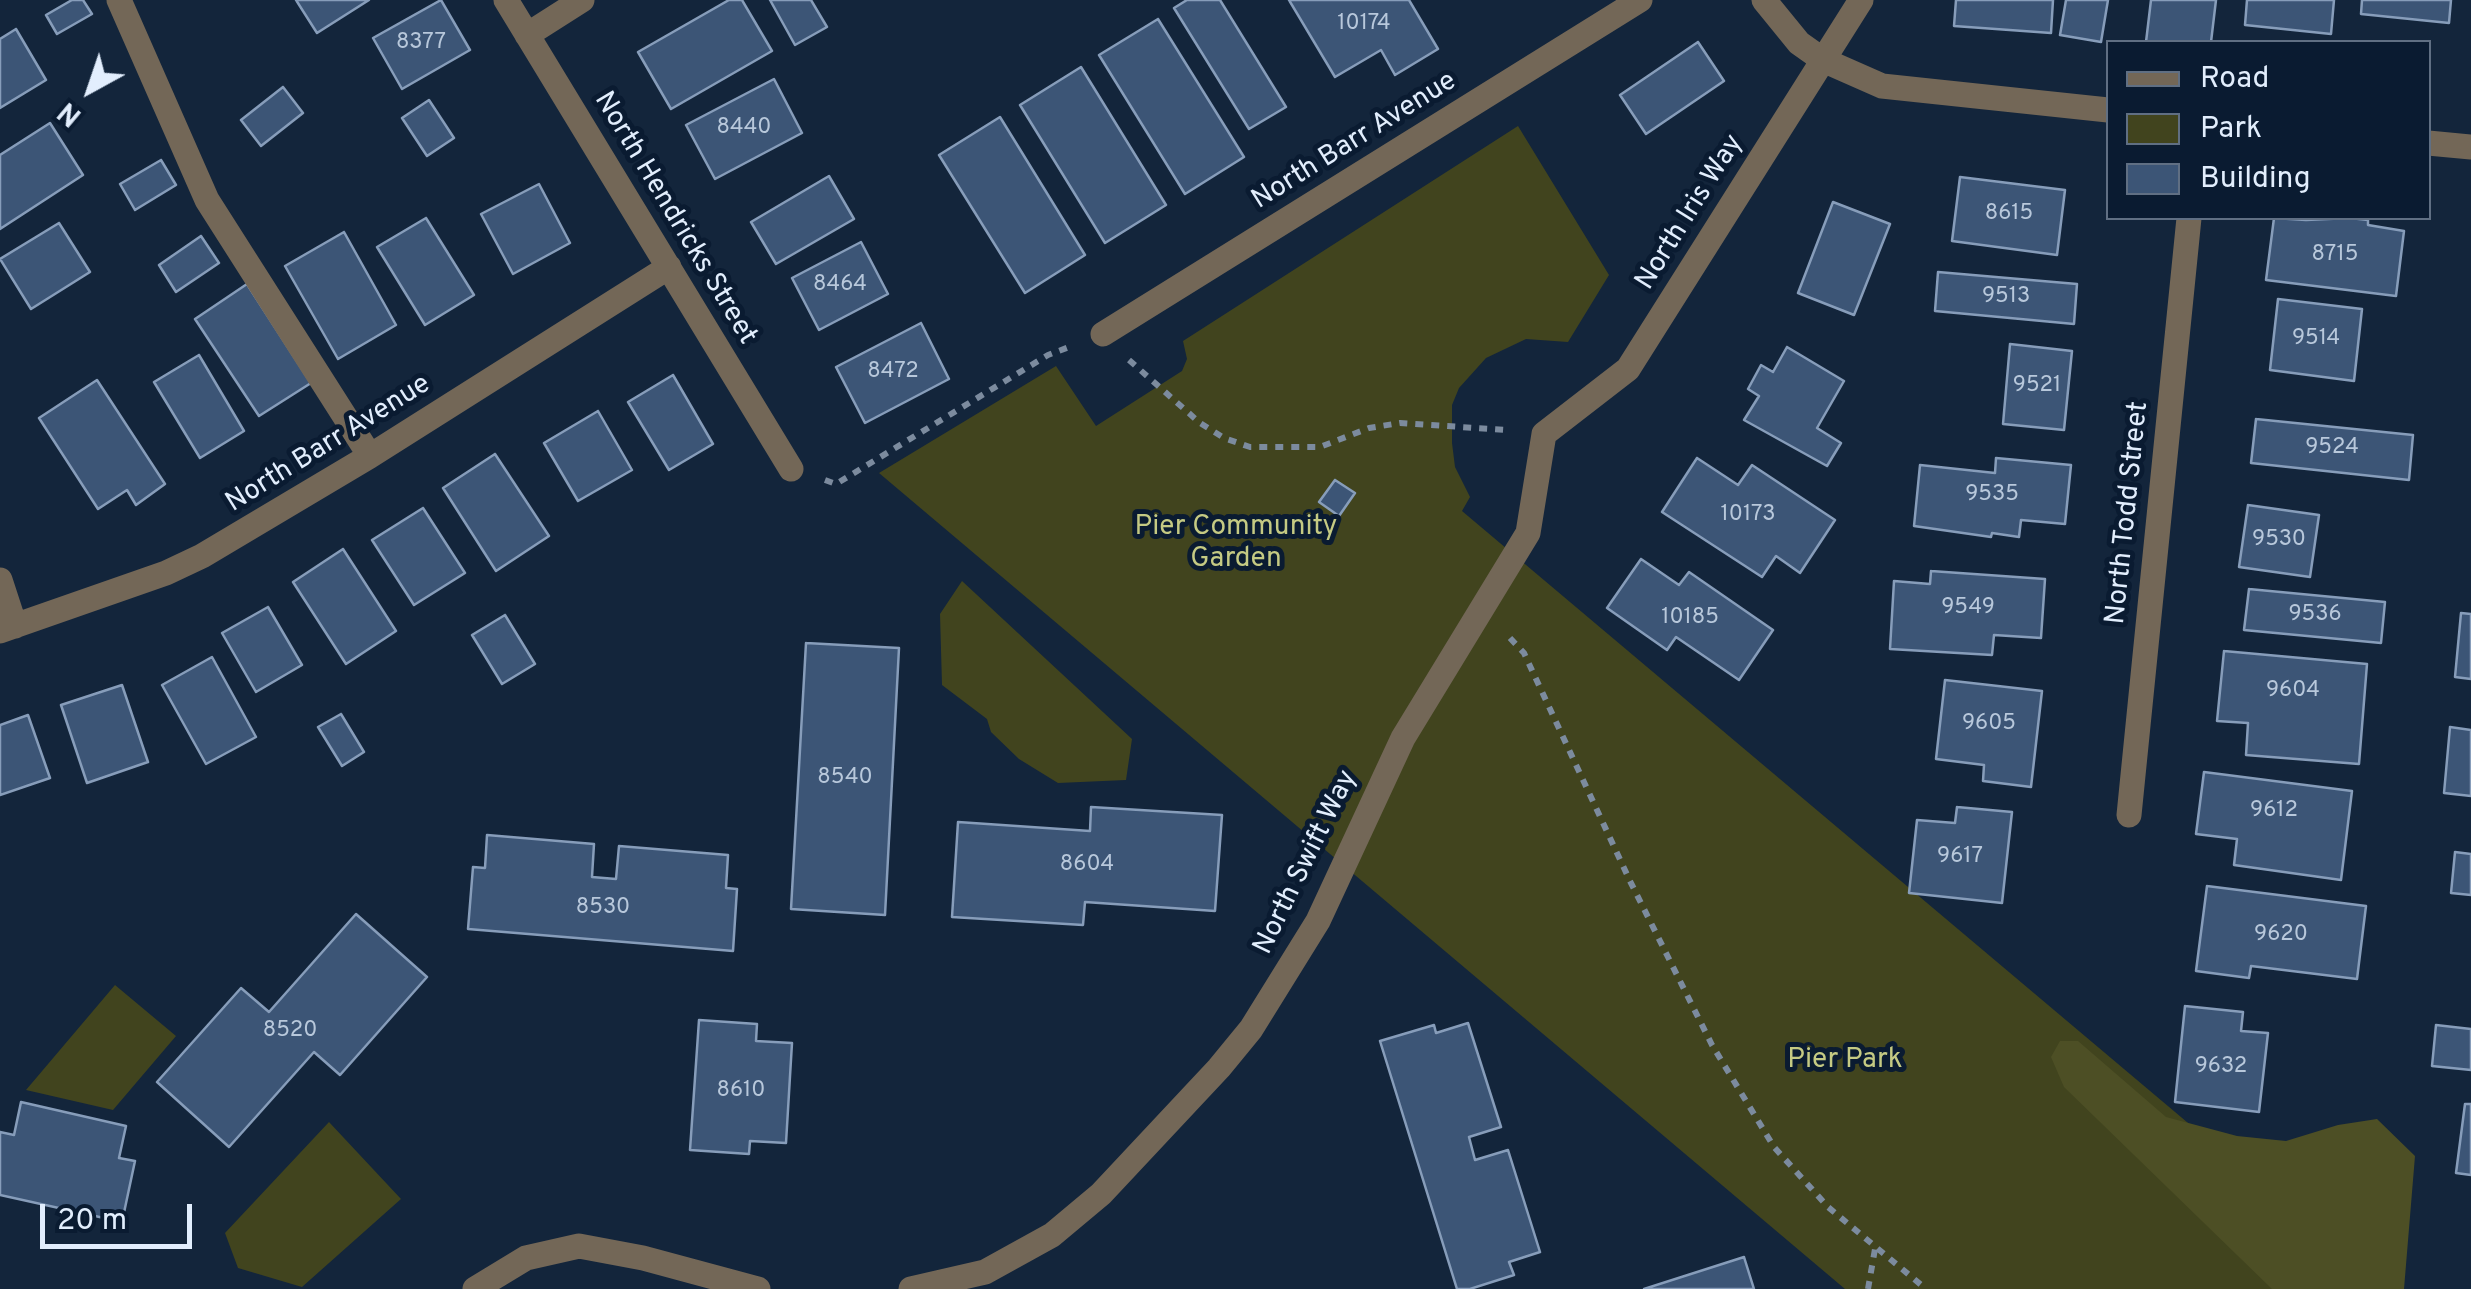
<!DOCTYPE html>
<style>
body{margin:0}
#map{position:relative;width:2471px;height:1289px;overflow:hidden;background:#13253b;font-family:Overpass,sans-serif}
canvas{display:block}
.legend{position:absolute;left:2106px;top:40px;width:325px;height:180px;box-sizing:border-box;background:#0a1b31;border:2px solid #606f83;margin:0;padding:12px 18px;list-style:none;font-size:30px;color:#e2eefd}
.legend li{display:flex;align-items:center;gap:20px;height:50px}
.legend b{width:50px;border:2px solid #606f83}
.north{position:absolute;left:40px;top:40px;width:100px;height:100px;-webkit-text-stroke:8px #0a1b31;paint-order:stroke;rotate:220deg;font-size:28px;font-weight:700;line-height:40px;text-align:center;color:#e2eefd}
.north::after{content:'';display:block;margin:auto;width:35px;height:45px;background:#e2eefd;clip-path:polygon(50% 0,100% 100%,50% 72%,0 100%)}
.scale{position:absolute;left:40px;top:1204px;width:152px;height:45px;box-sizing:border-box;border:5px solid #e2eefd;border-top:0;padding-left:12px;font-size:30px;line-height:35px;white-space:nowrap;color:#e2eefd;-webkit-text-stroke:8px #0a1b31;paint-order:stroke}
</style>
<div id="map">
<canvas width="2471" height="1289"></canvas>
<ul class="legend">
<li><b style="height:12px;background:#736757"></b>Road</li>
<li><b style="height:28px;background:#41441e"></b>Park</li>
<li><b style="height:28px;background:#3c5576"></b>Building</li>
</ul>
<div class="north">N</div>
<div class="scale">20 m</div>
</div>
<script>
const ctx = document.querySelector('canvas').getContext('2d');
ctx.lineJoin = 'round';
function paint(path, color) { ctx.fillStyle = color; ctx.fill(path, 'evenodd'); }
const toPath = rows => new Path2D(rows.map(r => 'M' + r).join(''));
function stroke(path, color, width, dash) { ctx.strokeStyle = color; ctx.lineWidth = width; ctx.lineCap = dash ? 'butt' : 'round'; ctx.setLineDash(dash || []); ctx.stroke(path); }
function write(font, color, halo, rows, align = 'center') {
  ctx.font = font + ' Overpass,sans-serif'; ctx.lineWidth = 10; ctx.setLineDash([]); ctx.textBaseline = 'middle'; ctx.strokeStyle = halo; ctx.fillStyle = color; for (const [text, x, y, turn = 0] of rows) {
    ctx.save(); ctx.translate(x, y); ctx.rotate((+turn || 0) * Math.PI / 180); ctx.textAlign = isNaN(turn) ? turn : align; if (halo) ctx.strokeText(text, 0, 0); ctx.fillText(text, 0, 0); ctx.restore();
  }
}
const green = toPath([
 [1518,126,1609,275,1568,342,1526,339,1486,358,1459,388,1452,405,1452,443,1455,467,1470,497,1462,511,2385,1289,1845,1289,879,473,1056,366,1096,426,1182,371,1187,359,1183,341],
 [962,581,1132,739,1126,780,1058,783,1019,759,991,732,987,719,942,685,940,614],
 [115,985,176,1036,113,1110,26,1090],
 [329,1122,401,1199,302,1287,238,1268,225,1233]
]);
const forest = toPath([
 [2060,1041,2078,1041,2166,1117,2237,1136,2286,1141,2338,1125,2377,1119,2415,1156,2404,1289,2272,1289,2064,1087,2051,1057]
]);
const building = toPath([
 [72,0,83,0,92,14,57,34,46,15,72,0],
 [296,0,369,0,317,33,296,0],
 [441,0,470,50,402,89,373,38,441,0],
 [729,0,742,0,772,51,671,109,638,52,729,0],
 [770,0,811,0,827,27,795,45,770,0],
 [1187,0,1220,0,1286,107,1249,129,1174,8,1187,0],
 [1289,0,1409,0,1438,49,1395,75,1381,50,1335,77,1289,0],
 [1956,0,2053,0,2051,33,1954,26,1956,0],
 [2066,0,2108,0,2101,42,2060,35,2066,0],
 [2151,0,2216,0,2211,42,2146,42,2151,0],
 [2247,0,2334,0,2331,34,2245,25,2247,0],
 [2362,0,2451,0,2449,23,2361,14,2362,0],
 [1158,19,1244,157,1185,194,1099,55,1158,19],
 [16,29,46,80,0,108,0,39,16,29],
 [1698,42,1724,81,1646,134,1620,95,1698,42],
 [1081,67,1166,205,1105,243,1020,105,1081,67],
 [774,79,802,133,715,179,686,125,774,79],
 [283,87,303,113,261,146,241,120,283,87],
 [429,100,454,138,427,156,402,118,429,100],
 [1000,117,1085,255,1025,293,939,155,1000,117],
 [50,123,83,175,0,229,0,155,50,123],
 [161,160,176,185,135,210,120,184,161,160],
 [829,176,854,219,776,264,751,222,829,176],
 [1960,177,2065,190,2057,255,1952,241,1960,177],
 [539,184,570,243,513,274,481,214,539,184],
 [1833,202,1890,224,1854,315,1798,293,1833,202],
 [426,218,474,295,425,325,377,247,426,218],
 [2274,218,2306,220,2350,218,2368,220,2368,225,2404,231,2396,296,2266,280,2274,218],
 [59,223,90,272,31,309,0,259,59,223],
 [344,232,396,325,338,359,285,266,344,232],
 [201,236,219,263,176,292,159,265,201,236],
 [861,242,888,294,819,330,792,278,861,242],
 [1938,272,2077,284,2074,324,1935,311,1938,272],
 [247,284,311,383,259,416,195,319,247,284],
 [2278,299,2362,309,2354,381,2270,370,2278,299],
 [921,323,949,379,865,423,836,367,921,323],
 [2010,344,2072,351,2064,430,2003,424,2010,344],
 [1787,347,1844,381,1817,428,1841,443,1827,466,1744,420,1759,396,1748,389,1761,365,1773,372,1787,347],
 [199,355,244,431,200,458,154,382,199,355],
 [673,375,713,444,669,470,628,402,673,375],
 [97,380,165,484,136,505,127,490,98,509,39,418,97,380],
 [598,411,632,470,578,501,544,443,598,411],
 [2256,419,2413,435,2409,480,2251,463,2256,419],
 [495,454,549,536,496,571,443,488,495,454],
 [1697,458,1738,485,1752,465,1835,520,1800,573,1776,556,1762,577,1662,512,1697,458],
 [1996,458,2071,465,2065,524,2021,520,2019,537,1992,533,1991,537,1914,526,1920,465,1995,473,1996,458],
 [1335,480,1355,493,1339,516,1319,502,1335,480],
 [2248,505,2319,515,2310,577,2239,567,2248,505],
 [423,508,465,573,414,605,372,540,423,508],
 [343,549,396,631,346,664,293,582,343,549],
 [1641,559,1679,585,1689,572,1773,630,1739,680,1676,637,1667,650,1607,608,1641,559],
 [1931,571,2045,579,2041,638,1994,635,1992,655,1890,649,1894,581,1930,584,1931,571],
 [2249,589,2385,602,2381,643,2244,630,2249,589],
 [268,607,302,665,256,692,222,633,268,607],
 [2461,613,2471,614,2471,679,2455,677,2461,613],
 [505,615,535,664,502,684,472,635,505,615],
 [806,643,899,648,885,915,791,909,806,643],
 [2224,651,2367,664,2359,764,2246,755,2248,723,2217,721,2224,651],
 [212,657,256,737,206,764,162,685,212,657],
 [1945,680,2042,691,2031,787,1983,781,1984,765,1936,759,1945,680],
 [122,685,148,762,87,783,61,705,122,685],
 [341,714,364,752,342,766,318,727,341,714],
 [28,715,50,778,0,795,0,725,28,715],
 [2450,727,2471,730,2471,796,2444,793,2450,727],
 [2204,772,2352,791,2341,880,2234,865,2237,839,2196,834,2204,772],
 [1091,807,1222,815,1215,911,1085,902,1083,925,952,917,958,822,1090,831,1091,807],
 [1957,807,2012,812,2002,903,1909,893,1917,820,1955,823,1957,807],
 [487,835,594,844,592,877,616,879,619,846,728,855,726,888,737,889,733,951,468,929,473,867,485,868,487,835],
 [2455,852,2471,854,2471,895,2451,893,2455,852],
 [2207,886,2366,906,2357,979,2251,966,2249,978,2196,971,2207,886],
 [356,914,427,977,340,1075,314,1052,229,1147,157,1082,241,988,269,1012,356,914],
 [2185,1006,2243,1012,2241,1031,2268,1033,2259,1112,2175,1102,2185,1006],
 [699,1020,757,1024,756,1041,792,1043,786,1143,750,1141,749,1154,690,1150,699,1020],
 [1468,1023,1501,1127,1469,1137,1475,1160,1508,1150,1540,1252,1509,1262,1514,1275,1470,1289,1457,1289,1380,1041,1434,1025,1436,1033,1468,1023],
 [2436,1025,2471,1029,2471,1070,2432,1066,2436,1025],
 [21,1102,126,1126,119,1158,135,1161,122,1222,0,1195,0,1132,14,1135,21,1102],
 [2465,1104,2471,1104,2471,1175,2456,1173,2465,1104],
 [1744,1257,1754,1289,1644,1289,1744,1257]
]);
const path = toPath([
 [1129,360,1200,423,1224,438,1250,447,1320,447,1369,428,1400,423,1507,430],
 [825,480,836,484,1048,355,1069,347],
 [1510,638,1524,653,1630,881,1712,1045,1774,1147,1828,1207,1926,1289],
 [1868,1289,1875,1249]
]);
const minor = toPath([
 [119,0,207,200,370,456],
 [506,0,791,469],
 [1764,0,1799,43,1823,60,1882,86,2108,110],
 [527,35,582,0],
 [2428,143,2471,147],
 [1103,334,1640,0],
 [0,580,15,626],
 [0,631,166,573,202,556,370,456,669,267],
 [2129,815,2189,218],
 [475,1289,526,1258,579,1246,643,1258,758,1289],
 [911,1289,985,1272,1052,1235,1101,1194,1219,1068,1251,1029,1318,921,1403,738,1528,533,1544,434,1628,369,1861,0]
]);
const numberNames = [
 ["10174",1364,25],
 ["8377",421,44],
 ["8440",744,129],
 ["8615",2009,215],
 ["8715",2335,256],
 ["8464",840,286],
 ["9513",2006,298],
 ["9514",2316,340],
 ["8472",893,373],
 ["9521",2037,387],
 ["9524",2332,449],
 ["9535",1992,496],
 ["10173",1748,516],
 ["9530",2279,541],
 ["9549",1968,609],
 ["9536",2315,616],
 ["10185",1690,619],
 ["9604",2293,692],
 ["9605",1989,725],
 ["8540",845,779],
 ["9612",2274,812],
 ["9617",1960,858],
 ["8604",1087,866],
 ["8530",603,909],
 ["9620",2281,936],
 ["8520",290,1032],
 ["9632",2221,1068],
 ["8610",741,1092]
];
const streetNames = [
 ["North Barr Avenue",1355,142,-32],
 ["North Iris Way",1691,213,-58],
 ["North Hendricks Street",674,219,59],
 ["North Barr Avenue",329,445,-32],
 ["North Todd Street",2129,513,-84],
 ["North Swift Way",1307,863,-64]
];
const parkNames = [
 ["Pier Community",1236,528],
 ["Garden",1236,560],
 ["Pier Park",1845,1061]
];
paint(green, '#41441e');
paint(forest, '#4d4f25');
paint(building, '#3c5576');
stroke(building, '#879dba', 2.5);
stroke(path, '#7c8b9e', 6, [8, 8]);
stroke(minor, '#736757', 25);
write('22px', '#b8c8db', null, numberNames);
write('28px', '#e2eefd', '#0a1b31', streetNames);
write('28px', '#c5ca83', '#0a1b31', parkNames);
</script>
